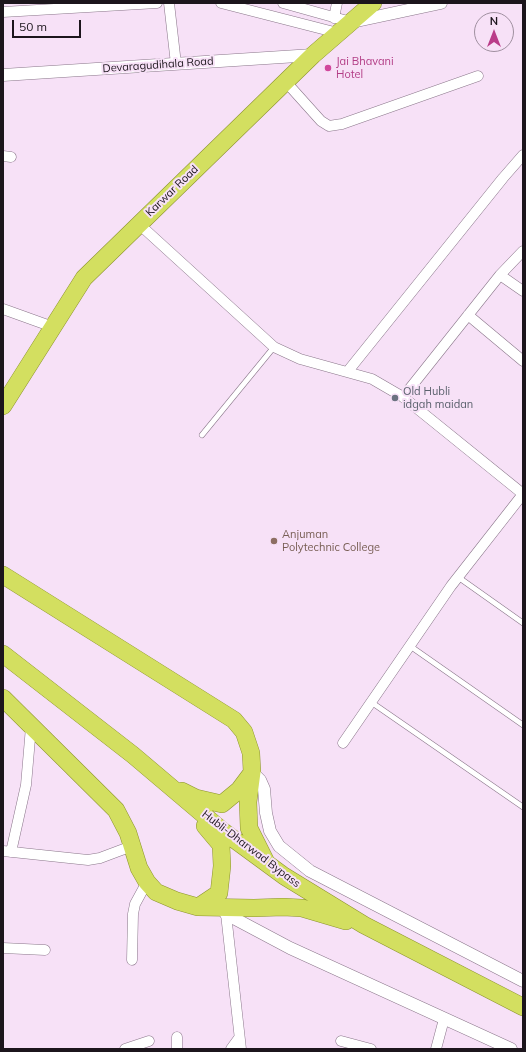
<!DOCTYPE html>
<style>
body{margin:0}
#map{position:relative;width:526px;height:1052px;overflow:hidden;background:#f7e1f7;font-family:Mulish,sans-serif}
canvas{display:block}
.frame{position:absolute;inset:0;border:4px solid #1c151c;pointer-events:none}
.north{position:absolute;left:474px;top:12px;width:40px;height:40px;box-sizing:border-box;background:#f7e1f7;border:1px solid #9f8f9f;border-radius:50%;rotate:0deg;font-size:11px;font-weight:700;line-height:16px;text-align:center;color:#1c151c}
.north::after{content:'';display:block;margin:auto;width:14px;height:18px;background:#ba3c89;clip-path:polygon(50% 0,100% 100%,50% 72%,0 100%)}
.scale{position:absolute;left:12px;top:20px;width:69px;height:18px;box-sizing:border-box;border:2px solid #1c151c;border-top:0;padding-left:5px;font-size:12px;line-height:14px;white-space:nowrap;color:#1c151c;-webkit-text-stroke:3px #f7e1f7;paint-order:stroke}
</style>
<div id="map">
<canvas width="526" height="1052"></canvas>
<div class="frame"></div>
<div class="north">N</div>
<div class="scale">50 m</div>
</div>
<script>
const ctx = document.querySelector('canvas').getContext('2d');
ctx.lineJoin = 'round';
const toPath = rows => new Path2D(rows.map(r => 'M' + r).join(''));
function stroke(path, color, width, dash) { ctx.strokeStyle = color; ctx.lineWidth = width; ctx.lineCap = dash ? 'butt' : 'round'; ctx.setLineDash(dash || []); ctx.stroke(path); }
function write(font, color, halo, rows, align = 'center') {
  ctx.font = font + ' Mulish,sans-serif'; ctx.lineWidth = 4; ctx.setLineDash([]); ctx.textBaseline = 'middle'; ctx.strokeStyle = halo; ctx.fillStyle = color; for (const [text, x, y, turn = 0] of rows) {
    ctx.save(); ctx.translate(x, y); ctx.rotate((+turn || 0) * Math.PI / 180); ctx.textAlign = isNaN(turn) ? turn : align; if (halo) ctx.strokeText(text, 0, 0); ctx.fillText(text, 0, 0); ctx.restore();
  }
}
const service = toPath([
 [202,435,274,347],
 [458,577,523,623],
 [410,646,523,725],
 [371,702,523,807]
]);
const minor = toPath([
 [169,3,176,64],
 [221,3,338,33],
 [283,3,351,22],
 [3,12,157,3],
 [334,18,337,3],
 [286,82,321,121,329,126,342,124,478,76],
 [3,156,11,157],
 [139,224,274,347,300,359,372,379,403,397,523,494],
 [500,275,523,291],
 [3,309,53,327],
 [468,315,523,361],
 [348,371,503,178,523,155],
 [403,397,500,275,523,251],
 [343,743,451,586,523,494],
 [3,851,88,860,100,858,132,846],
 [11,852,26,785,31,727],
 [226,914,241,1049],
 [3,948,45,950],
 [132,960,133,914,135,904,147,882],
 [177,1037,177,1049],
 [341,1041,371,1049],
 [125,1049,149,1041],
 [231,1049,239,1038],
 [436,1049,444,1019]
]);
const tertiary = toPath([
 [352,22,441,3],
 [3,75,313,55],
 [252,772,260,780,264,789,266,813,270,831,279,846,310,871,523,981],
 [222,908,226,914,290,948,511,1049]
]);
const trunk = toPath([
 [3,406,84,278,313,55,373,3],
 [3,575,234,720,244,732,251,753,252,772,248,802,249,828,266,862],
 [3,654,133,755,224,832,284,876,364,925,523,1007],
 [3,698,116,810,128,833,139,868,147,882,156,892,177,901,198,907,254,908,283,907,302,908,346,921],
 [182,791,196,798,222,804,239,790,251,774],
 [198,907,219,893,222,866,221,845,205,826]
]);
const markers = [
 [328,68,4,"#d1479c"],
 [395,398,4,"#6b7280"],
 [274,541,4,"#8d6e63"]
];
const hotelNames = [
 ["Jai Bhavani",336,62],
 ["Hotel",336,75]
];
const streetNames = [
 ["Devaragudihala Road",158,65,-4],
 ["Karwar Road",172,191,-44],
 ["Hubli-Dharwad Bypass",251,849,37]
];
const worshipNames = [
 ["Old Hubli",403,392],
 ["idgah maidan",403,405]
];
const educationNames = [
 ["Anjuman",282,535],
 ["Polytechnic College",282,548]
];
stroke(service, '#8a768a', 6);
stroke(minor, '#8a768a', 11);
stroke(tertiary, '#8a768a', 13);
stroke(trunk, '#8c932f', 18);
stroke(service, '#fff', 5);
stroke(minor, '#fff', 10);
stroke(tertiary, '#fff', 12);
stroke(trunk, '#d3df60', 17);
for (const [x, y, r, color] of markers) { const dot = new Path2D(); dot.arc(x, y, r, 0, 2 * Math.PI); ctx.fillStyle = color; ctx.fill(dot); stroke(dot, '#f7e1f7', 1.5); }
write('11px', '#b23c85', '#f7e1f7', hotelNames, 'left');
write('11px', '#1c151c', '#f7e1f7', streetNames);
write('11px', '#5b616d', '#f7e1f7', worshipNames, 'left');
write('11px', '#785e54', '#f7e1f7', educationNames, 'left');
</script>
